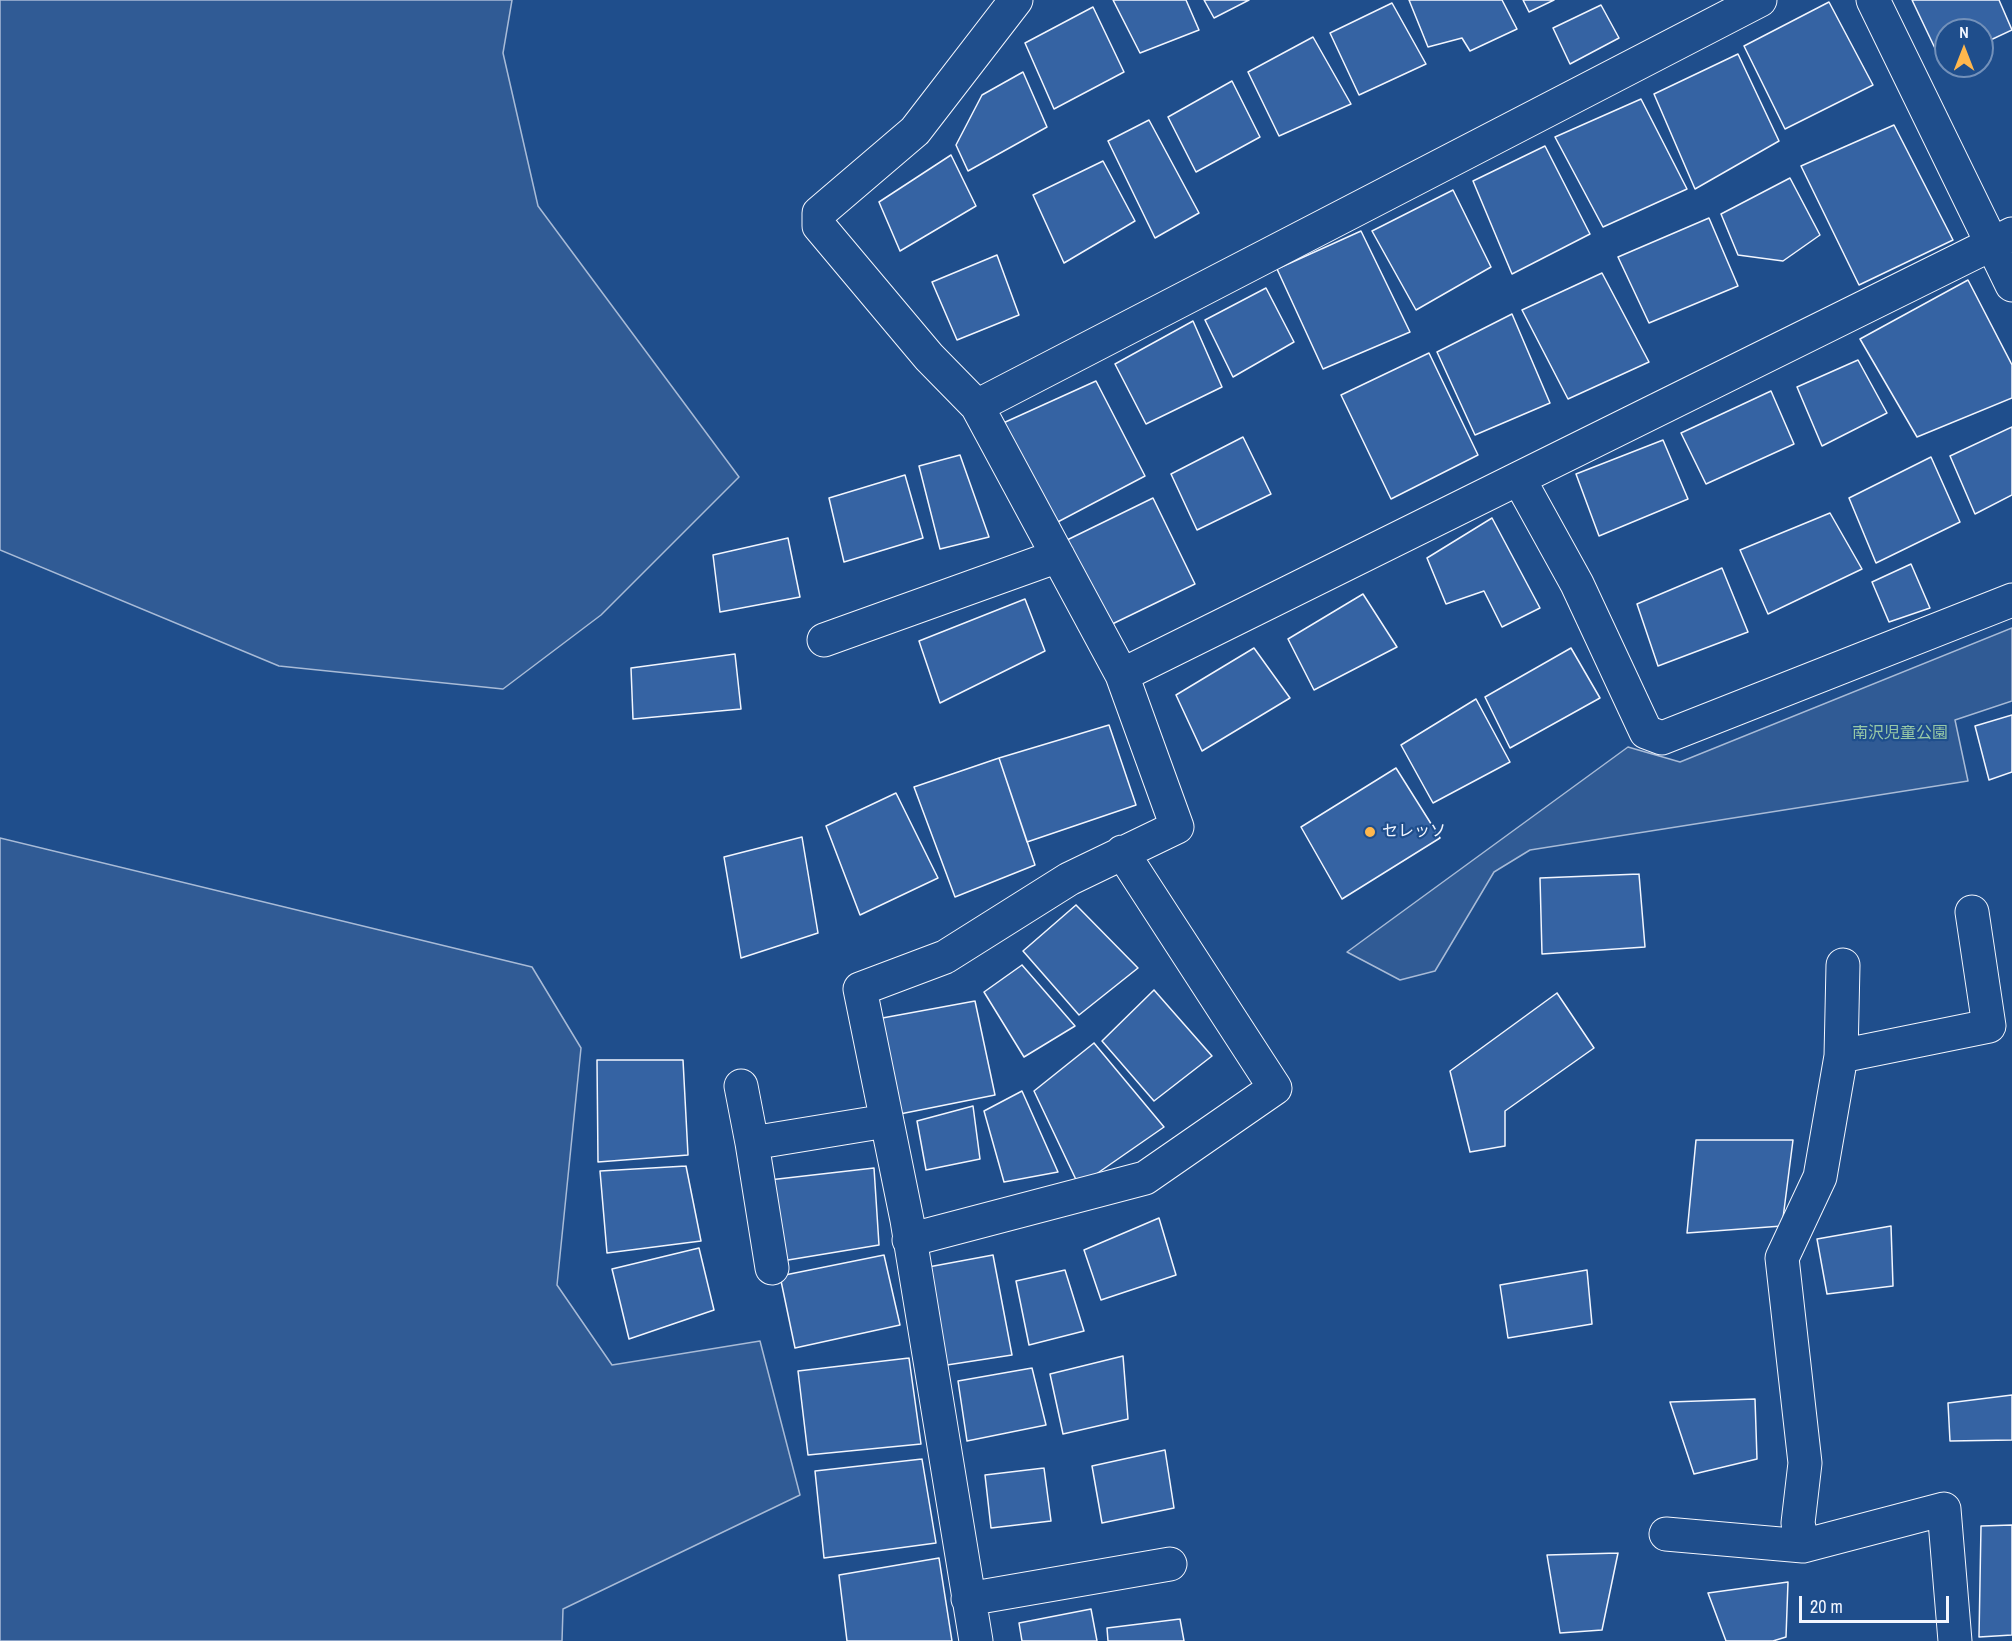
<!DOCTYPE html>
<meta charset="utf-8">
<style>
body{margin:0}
#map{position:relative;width:2012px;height:1641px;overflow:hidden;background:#1f4e8c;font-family:"Archivo Narrow",sans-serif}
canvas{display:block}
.north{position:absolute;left:1934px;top:18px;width:60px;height:60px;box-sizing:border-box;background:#1f4e8c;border:2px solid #7391ba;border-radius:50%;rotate:0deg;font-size:16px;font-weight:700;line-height:24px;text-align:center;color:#f2f6ff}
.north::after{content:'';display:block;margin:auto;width:21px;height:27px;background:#ffb74d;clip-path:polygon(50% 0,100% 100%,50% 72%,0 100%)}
.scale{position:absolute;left:1799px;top:1596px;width:150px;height:27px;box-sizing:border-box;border:3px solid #f2f6ff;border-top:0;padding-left:8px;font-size:18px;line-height:21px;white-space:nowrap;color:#f2f6ff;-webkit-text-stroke:4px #1f4e8c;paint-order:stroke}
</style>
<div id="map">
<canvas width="2012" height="1641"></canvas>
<div class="north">N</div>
<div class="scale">20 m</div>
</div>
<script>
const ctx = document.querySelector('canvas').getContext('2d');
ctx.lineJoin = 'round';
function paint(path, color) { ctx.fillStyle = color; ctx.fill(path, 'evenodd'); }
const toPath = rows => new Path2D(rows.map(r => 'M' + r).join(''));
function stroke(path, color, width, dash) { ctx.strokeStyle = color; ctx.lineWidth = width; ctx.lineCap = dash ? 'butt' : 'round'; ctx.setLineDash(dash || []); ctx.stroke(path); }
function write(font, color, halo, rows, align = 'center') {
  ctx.font = font + ' "Archivo Narrow","Noto Sans JP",sans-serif'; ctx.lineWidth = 4.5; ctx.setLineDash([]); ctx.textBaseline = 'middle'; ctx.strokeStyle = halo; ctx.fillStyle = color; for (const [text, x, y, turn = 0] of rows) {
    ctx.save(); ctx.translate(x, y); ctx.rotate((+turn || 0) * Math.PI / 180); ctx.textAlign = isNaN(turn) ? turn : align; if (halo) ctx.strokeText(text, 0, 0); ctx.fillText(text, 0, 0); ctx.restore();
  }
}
const built = toPath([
 [0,0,512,0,503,53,538,206,739,477,601,615,503,689,279,666,0,550,0,0],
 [2012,628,2012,701,1955,720,1968,781,1530,850,1494,872,1435,971,1400,980,1347,952,1628,747,1680,762,2012,628],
 [0,838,532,967,581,1048,557,1285,612,1365,760,1341,800,1495,563,1609,562,1641,0,1641,0,838]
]);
const building = toPath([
 [1113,0,1186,0,1199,30,1140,53,1113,0],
 [1204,0,1249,0,1214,18,1204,0],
 [1409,0,1502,0,1517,29,1470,51,1462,38,1428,47,1409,0],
 [1523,0,1554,0,1529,12,1523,0],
 [1912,0,1999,0,2012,30,1982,44,1982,30,1946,30,1946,61,1942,63,1912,0],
 [1829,2,1873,85,1785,129,1744,46,1829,2],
 [1392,3,1426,64,1359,95,1330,33,1392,3],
 [1601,5,1619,38,1570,64,1553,28,1601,5],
 [1093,7,1124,72,1054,109,1025,43,1093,7],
 [1313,37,1351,104,1279,136,1248,72,1313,37],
 [1738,54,1779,141,1695,189,1654,94,1738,54],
 [1023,72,1047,127,968,171,956,145,982,95,1023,72],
 [1232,81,1260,137,1196,172,1168,117,1232,81],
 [1641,99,1687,189,1603,227,1555,137,1641,99],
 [1149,120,1199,213,1155,238,1108,141,1149,120],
 [1894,125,1953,240,1859,285,1801,166,1894,125],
 [1545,146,1590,234,1512,274,1473,181,1545,146],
 [951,155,976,206,900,251,879,202,951,155],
 [1103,161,1135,221,1064,263,1033,195,1103,161],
 [1790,178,1820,235,1783,261,1738,255,1721,214,1790,178],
 [1453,190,1491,267,1416,310,1372,231,1453,190],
 [1709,218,1738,286,1649,323,1618,257,1709,218],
 [1361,231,1410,332,1323,369,1277,269,1361,231],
 [997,255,1019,315,957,340,932,282,997,255],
 [1602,273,1649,362,1568,399,1522,310,1602,273],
 [1968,280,2012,365,2012,398,1917,437,1860,339,1968,280],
 [1266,288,1294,342,1233,377,1205,320,1266,288],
 [1512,314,1550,403,1475,435,1437,352,1512,314],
 [1193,321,1222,387,1146,424,1115,364,1193,321],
 [1429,353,1478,455,1391,499,1341,395,1429,353],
 [1858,360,1887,413,1822,446,1797,387,1858,360],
 [1096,381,1145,476,1052,525,1001,424,1096,381],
 [1771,391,1794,444,1706,484,1681,433,1771,391],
 [2012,427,2012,495,1975,514,1950,456,2012,427],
 [1243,437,1271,494,1197,530,1171,474,1243,437],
 [1663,440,1688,499,1599,536,1576,474,1663,440],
 [960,455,989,537,940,549,919,466,960,455],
 [1931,457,1960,522,1876,563,1849,498,1931,457],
 [905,475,923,538,844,562,829,498,905,475],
 [1153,498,1195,584,1104,628,1065,541,1153,498],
 [1830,513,1862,569,1768,614,1740,550,1830,513],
 [1492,518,1540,608,1502,627,1484,591,1446,604,1427,558,1492,518],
 [788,538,800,597,720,612,713,555,788,538],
 [1911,564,1930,608,1889,622,1872,582,1911,564],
 [1722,568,1748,632,1658,666,1637,604,1722,568],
 [1363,594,1397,647,1314,690,1288,639,1363,594],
 [1025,599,1045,651,940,703,919,641,1025,599],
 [1254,648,1290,698,1202,751,1176,695,1254,648],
 [1571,648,1600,698,1510,748,1485,697,1571,648],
 [735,654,741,709,633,719,631,668,735,654],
 [1476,699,1510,762,1433,803,1401,745,1476,699],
 [2012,715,2012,772,1989,780,1975,726,2012,715],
 [1109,725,1136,805,1027,842,999,758,1109,725],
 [999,758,1035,865,955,897,914,787,999,758],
 [1396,768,1440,838,1342,899,1301,827,1396,768],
 [896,793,938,878,860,915,826,826,896,793],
 [802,837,818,933,741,958,724,857,802,837],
 [1639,874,1645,947,1542,954,1540,878,1639,874],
 [1076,905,1138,968,1079,1015,1023,951,1076,905],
 [1022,965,1075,1026,1024,1057,984,992,1022,965],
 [1154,990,1212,1056,1154,1101,1102,1041,1154,990],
 [1557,993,1594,1048,1505,1111,1505,1146,1470,1152,1450,1071,1557,993],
 [975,1001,995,1095,895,1115,877,1019,975,1001],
 [1094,1043,1164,1127,1079,1186,1034,1091,1094,1043],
 [597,1060,683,1060,688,1155,598,1162,597,1060],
 [1022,1091,1058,1172,1004,1182,984,1111,1022,1091],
 [973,1106,980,1159,926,1170,917,1121,973,1106],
 [1696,1140,1793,1140,1782,1226,1687,1233,1696,1140],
 [686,1166,701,1241,607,1253,600,1171,686,1166],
 [874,1168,879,1245,782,1261,769,1180,874,1168],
 [1159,1218,1176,1275,1101,1300,1084,1250,1159,1218],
 [1891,1226,1893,1286,1827,1294,1817,1239,1891,1226],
 [699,1248,714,1310,629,1339,612,1269,699,1248],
 [884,1255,900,1325,795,1348,780,1276,884,1255],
 [993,1255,1012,1355,934,1367,923,1268,993,1255],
 [1065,1270,1084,1331,1029,1345,1016,1281,1065,1270],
 [1587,1270,1592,1324,1508,1338,1500,1285,1587,1270],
 [1123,1356,1128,1419,1063,1434,1050,1374,1123,1356],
 [909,1358,921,1444,808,1455,798,1371,909,1358],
 [1032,1368,1046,1425,967,1441,958,1381,1032,1368],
 [2012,1395,2012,1440,1950,1441,1948,1403,2012,1395],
 [1755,1399,1757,1459,1694,1474,1670,1402,1755,1399],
 [1165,1450,1174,1508,1102,1523,1092,1466,1165,1450],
 [922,1459,936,1543,824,1558,815,1471,922,1459],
 [1044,1468,1051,1521,991,1528,985,1475,1044,1468],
 [2012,1525,2012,1635,1979,1637,1981,1526,2012,1525],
 [1618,1553,1602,1630,1560,1633,1547,1555,1618,1553],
 [939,1558,952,1641,847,1641,839,1575,939,1558],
 [1788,1582,1786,1637,1773,1641,1726,1641,1708,1593,1788,1582],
 [1091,1609,1097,1641,1022,1641,1019,1623,1091,1609],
 [1180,1619,1184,1641,1108,1641,1107,1628,1180,1619]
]);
const minor = toPath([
 [1873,0,2012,285],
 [977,406,1760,0],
 [1519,479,1577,584,1646,732,1662,738,2012,600],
 [824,640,1058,556],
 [1122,675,2012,234],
 [1841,1056,1989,1026,1972,912],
 [741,1086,752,1143,886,1121],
 [752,1143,772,1268],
 [909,1240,1145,1178,1275,1088,1122,852],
 [1666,1534,1803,1546,1944,1509,1955,1641],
 [1803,1546,1798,1523,1805,1463,1782,1258,1820,1177,1841,1056,1843,965],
 [968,1599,1170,1564],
 [976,1641,907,1220,860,989,945,957,1069,879,1177,827,1122,675,977,406,929,357,819,226,819,213,915,131,1016,0]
]);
const markers = [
 [1370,832,6,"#ffb74d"]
];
const parkNames = [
 ["南沢児童公園",1900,734]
];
const poiNames = [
 ["セレッソ",1382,832]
];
paint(built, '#305b95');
stroke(built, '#a8bbd7', 1.5);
paint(building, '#3563a3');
stroke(building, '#f2f6ff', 1.5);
stroke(minor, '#f2f6ff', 35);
stroke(minor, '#1f4e8c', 33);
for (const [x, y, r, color] of markers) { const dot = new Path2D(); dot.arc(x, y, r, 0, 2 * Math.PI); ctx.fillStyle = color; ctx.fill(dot); stroke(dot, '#1f4e8c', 2); }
write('16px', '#97c8a6', '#1f4e8c', parkNames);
write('16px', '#f2f6ff', '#1f4e8c', poiNames, 'left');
</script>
